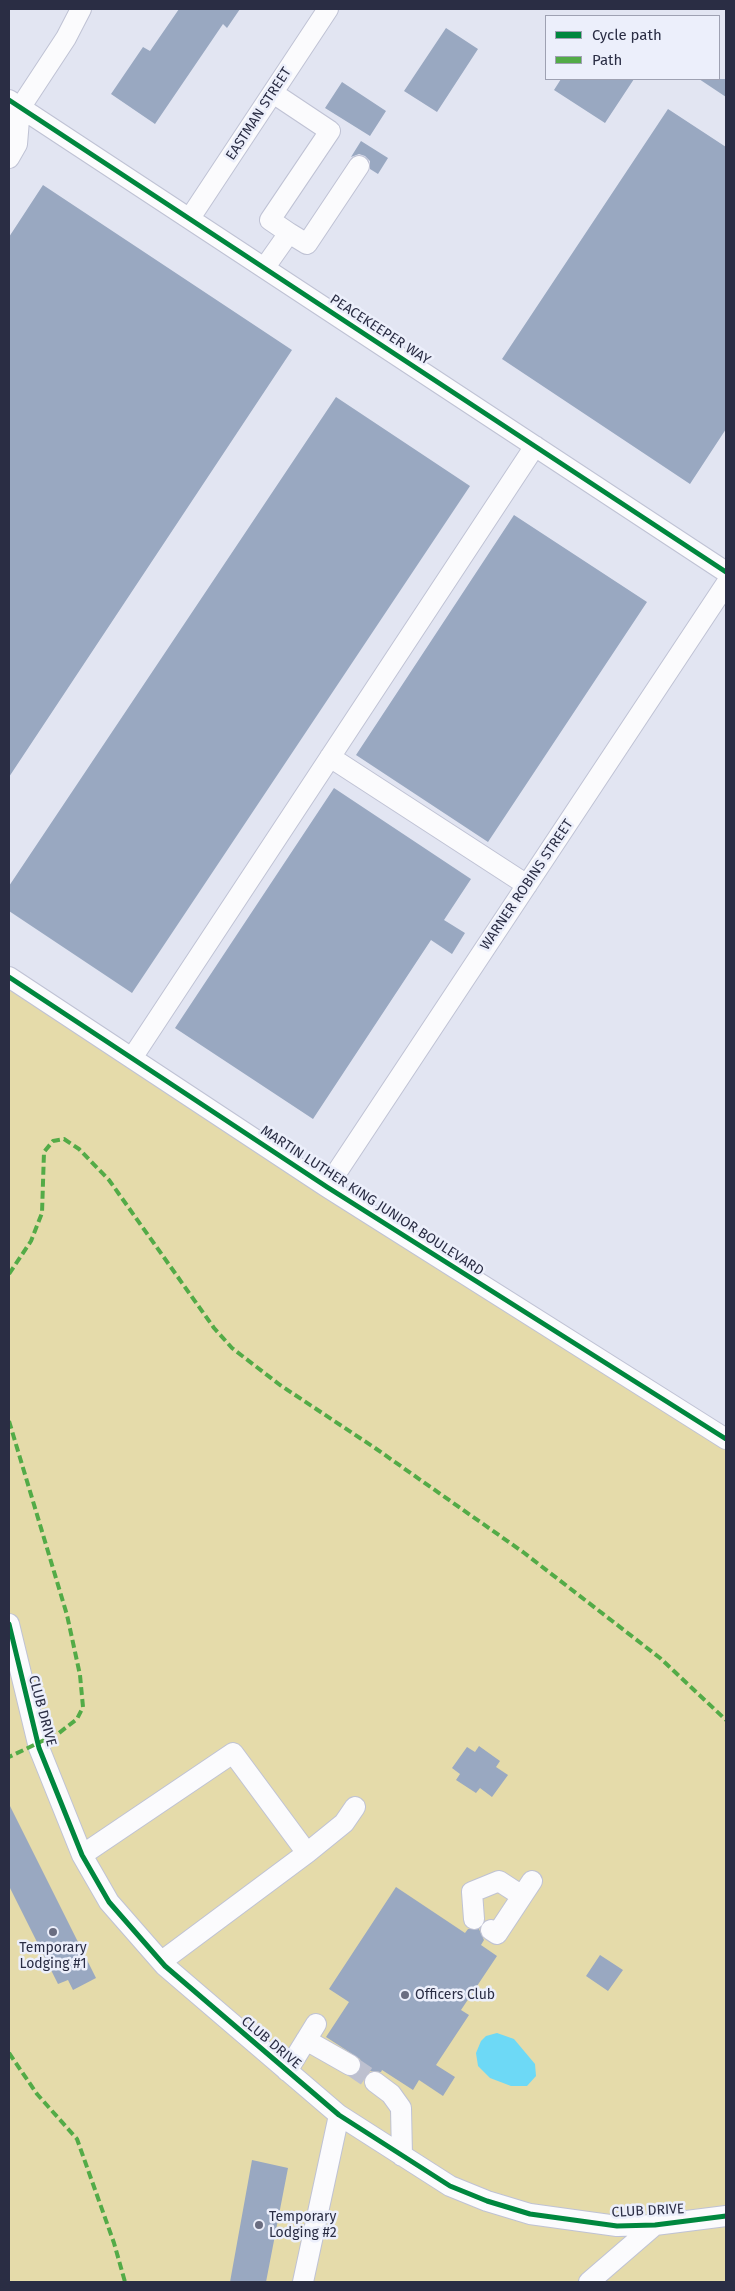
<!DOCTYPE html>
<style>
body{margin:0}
#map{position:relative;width:735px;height:2291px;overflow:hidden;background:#e2e5f2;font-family:"Fira Sans",sans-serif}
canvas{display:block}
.frame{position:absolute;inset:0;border:10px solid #2a2d44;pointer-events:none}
.legend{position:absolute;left:545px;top:15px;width:175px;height:65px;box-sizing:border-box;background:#eceffb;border:1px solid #9ea1b2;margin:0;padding:6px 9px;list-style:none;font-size:15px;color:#2a2d44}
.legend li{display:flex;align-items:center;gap:10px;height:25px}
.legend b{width:25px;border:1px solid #9ea1b2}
</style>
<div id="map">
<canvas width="735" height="2291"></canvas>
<div class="frame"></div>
<ul class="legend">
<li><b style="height:6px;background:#00873e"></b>Cycle path</li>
<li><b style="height:6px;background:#53ab47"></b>Path</li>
</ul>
</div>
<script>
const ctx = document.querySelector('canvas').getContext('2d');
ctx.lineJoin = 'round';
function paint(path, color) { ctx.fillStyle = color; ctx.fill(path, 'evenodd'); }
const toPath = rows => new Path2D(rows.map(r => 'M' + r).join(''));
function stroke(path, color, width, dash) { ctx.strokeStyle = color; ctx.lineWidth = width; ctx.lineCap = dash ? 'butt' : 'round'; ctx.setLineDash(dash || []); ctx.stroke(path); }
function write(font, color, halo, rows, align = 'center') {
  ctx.font = font + ' "Fira Sans",sans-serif'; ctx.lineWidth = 5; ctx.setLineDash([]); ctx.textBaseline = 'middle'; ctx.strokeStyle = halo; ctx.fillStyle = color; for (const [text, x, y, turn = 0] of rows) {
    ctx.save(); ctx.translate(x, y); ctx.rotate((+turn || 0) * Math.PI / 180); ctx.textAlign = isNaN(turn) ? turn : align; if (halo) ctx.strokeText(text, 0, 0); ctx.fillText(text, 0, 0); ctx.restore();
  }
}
const green = toPath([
 [9,977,726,1446,726,2282,9,2282]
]);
const water = toPath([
 [497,2033,514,2039,535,2064,536,2076,527,2086,511,2086,490,2078,478,2066,476,2053,481,2041,486,2036]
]);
const building = toPath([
 [179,9,240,9,227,28,223,24,155,124,111,94,143,47,150,51],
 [446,28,478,49,437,112,404,91],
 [561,79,634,79,605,123,554,90],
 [699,79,726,79,726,97],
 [342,82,386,111,370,136,325,108],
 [668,109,726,147,726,429,690,484,502,359],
 [361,141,388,158,378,174,370,169,370,161,365,156,359,154,351,157],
 [43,185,292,350,9,777,9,237],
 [336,397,470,486,132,993,9,911,9,886],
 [514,515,647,602,488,842,356,755],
 [334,788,471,879,444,920,465,933,452,954,431,940,313,1119,175,1028],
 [479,1746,500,1761,496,1767,508,1775,492,1797,480,1788,476,1793,456,1780,460,1774,452,1768,467,1747,475,1752],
 [9,1804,96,1978,73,1990,68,1980,58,1984,9,1886],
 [396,1887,465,1933,468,1929,479,1929,484,1940,481,1945,497,1956,461,2010,469,2015,436,2065,455,2077,443,2096,419,2080,413,2090,382,2070,381,2072,370,2071,363,2080,356,2075,362,2065,360,2059,326,2037,349,2002,329,1989],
 [600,1955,623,1970,608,1991,586,1976],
 [252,2160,288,2168,266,2282,230,2282]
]);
const minorTunnel = toPath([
 [350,2065,375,2082]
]);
const minor = toPath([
 [9,100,726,572],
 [9,116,20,108,66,38,81,9],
 [9,158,17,144,20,108],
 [190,218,328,9],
 [289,233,307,244,359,166],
 [265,267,289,233,270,220,330,131,273,93],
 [330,757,527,885],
 [9,977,327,1187,726,1439],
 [132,1058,535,446],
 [327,1187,726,584],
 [9,1624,39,1748,82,1855,109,1902,165,1966,339,2115,450,2186,487,2201,530,2214,617,2226,655,2225,726,2216],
 [82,1855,233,1753,307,1853],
 [474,1919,472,1892,499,1881,522,1896],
 [491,1930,497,1934,532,1881],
 [162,1961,307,1853,344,1823,355,1807],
 [306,2040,350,2065],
 [287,2071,316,2024],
 [375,2082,391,2094,401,2108,402,2156],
 [303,2282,339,2115],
 [589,2282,655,2225]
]);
const quiet = toPath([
 [9,1274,31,1241,42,1213,44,1152,53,1141,64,1139,79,1149,109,1180,214,1328,232,1348,280,1385,375,1448,523,1552,660,1658,726,1720],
 [9,1421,67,1615,80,1675,83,1707,77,1719,59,1733,9,1757],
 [9,2053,37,2094,77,2139,114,2243,125,2282]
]);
const cycleway = toPath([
 [9,100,726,572],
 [9,977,327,1187,726,1439],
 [9,1624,39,1748,82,1855,109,1902,165,1966,339,2115,450,2186,487,2201,530,2214,617,2226,655,2225,726,2216]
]);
const markers = [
 [53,1932,5,"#6a6d81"],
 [405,1995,5,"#6a6d81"],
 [259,2225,5,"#6a6d81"]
];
const streetNames = [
 ["EASTMAN STREET",259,114,-57],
 ["PEACEKEEPER WAY",380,330,33],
 ["WARNER ROBINS STREET",527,885,-56],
 ["MARTIN LUTHER KING JUNIOR BOULEVARD",372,1201,33],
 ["CLUB DRIVE",42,1711,75],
 ["CLUB DRIVE",271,2043,40],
 ["CLUB DRIVE",648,2211,-3]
];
const poiNames = [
 ["Temporary",53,1948,"center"],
 ["Lodging #1",53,1964,"center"],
 ["Officers Club",415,1995],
 ["Temporary",269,2217],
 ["Lodging #2",269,2233]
];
paint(green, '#e5dbaa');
paint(water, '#6dd9f6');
paint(building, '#99a8c1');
stroke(minorTunnel, '#bdc0cf', 20, [20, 10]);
stroke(minor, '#bfc2d4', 22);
stroke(minor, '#fbfbfd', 20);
stroke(quiet, '#53ab47', 4, [8, 4]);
stroke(cycleway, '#00873e', 5);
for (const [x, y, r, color] of markers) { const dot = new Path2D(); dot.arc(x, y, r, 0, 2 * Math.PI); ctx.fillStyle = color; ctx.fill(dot); stroke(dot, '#eceffb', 2); }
write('14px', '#2a2d44', '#eceffb', streetNames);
write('14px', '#2a2d44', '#eceffb', poiNames, 'left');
</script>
